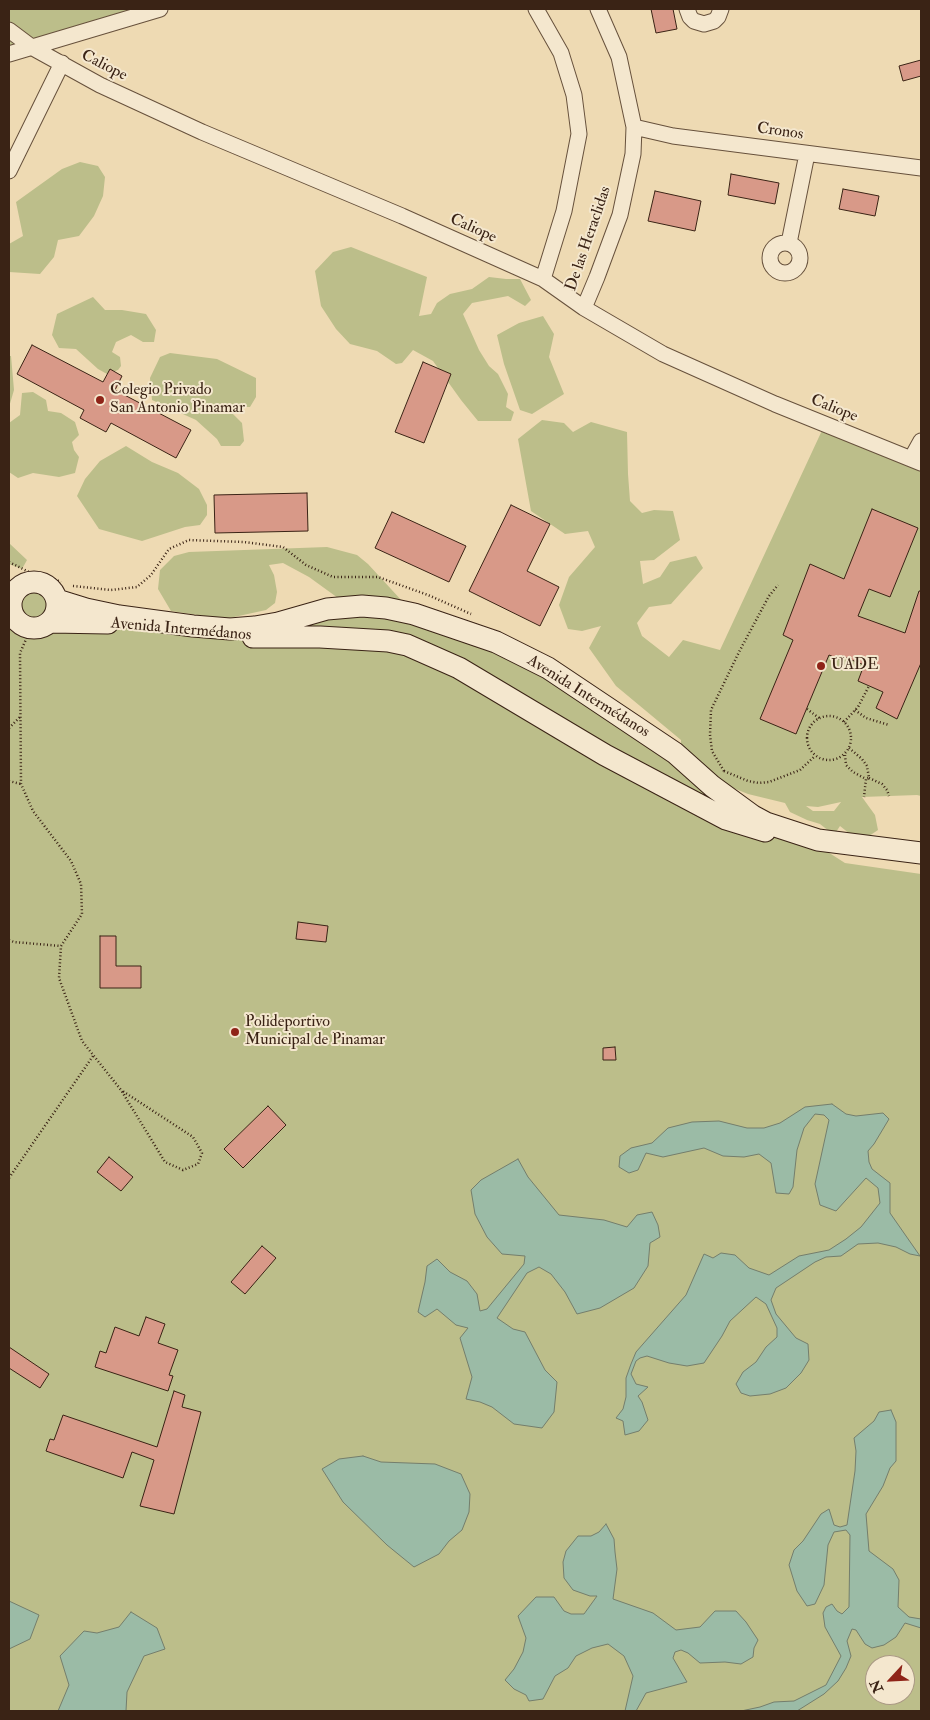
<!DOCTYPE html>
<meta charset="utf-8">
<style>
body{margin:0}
#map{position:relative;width:930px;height:1720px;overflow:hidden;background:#eedab3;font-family:"IM FELL Double Pica",serif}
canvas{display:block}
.frame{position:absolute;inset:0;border:10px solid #3a2315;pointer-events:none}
.north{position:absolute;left:865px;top:1655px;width:50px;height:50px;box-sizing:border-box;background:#f4e7ce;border:1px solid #aa9984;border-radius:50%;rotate:245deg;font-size:14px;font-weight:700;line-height:20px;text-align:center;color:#3a2315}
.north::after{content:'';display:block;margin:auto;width:18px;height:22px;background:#8f2418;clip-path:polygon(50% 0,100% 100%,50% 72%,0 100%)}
</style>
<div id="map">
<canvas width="930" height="1720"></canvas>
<div class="frame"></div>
<div class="north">N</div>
</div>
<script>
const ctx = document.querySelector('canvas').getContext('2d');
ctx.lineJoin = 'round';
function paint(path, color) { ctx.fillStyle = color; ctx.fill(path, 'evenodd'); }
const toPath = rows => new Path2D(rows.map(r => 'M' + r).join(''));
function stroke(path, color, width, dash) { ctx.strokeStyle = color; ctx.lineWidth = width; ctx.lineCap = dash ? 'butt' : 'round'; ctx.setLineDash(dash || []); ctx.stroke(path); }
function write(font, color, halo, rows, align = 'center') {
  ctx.font = font + ' "IM FELL Double Pica",serif'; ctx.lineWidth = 4; ctx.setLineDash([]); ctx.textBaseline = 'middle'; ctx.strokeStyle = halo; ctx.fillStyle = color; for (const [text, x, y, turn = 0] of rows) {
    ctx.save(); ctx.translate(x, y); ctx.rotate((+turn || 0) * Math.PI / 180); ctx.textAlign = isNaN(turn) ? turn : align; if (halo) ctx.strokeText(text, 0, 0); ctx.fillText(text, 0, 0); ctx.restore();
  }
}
const green = toPath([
 [9,9,165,9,9,51],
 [80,162,98,166,105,177,103,196,94,216,79,236,58,240,54,257,40,274,9,272,9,244,23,236,16,202,62,169],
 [351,247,427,277,419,316,431,314,437,303,450,294,472,289,489,277,506,279,520,279,531,300,525,306,508,296,472,303,463,314,479,350,489,366,498,374,508,394,506,407,514,412,511,421,478,421,461,400,433,361,413,350,402,363,396,364,377,351,350,344,336,329,321,306,315,271,333,252],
 [93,297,105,310,122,310,146,314,156,330,154,342,143,342,131,335,116,342,112,352,120,357,121,366,118,370,107,374,98,369,76,349,59,348,52,335,57,314],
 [543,316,554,334,549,357,564,394,532,414,520,410,504,364,497,335,519,323],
 [170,353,217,359,256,378,256,397,250,407,237,407,232,413,242,423,244,441,240,446,221,446,217,439,196,420,152,400,150,378,160,357],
 [9,356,11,356,14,390,9,407],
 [33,392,46,400,48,411,61,413,75,422,79,435,72,442,74,450,79,457,75,473,59,477,33,473,18,478,9,472,9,423,20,415,22,393],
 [542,420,564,423,573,432,591,422,627,432,628,474,630,501,642,513,654,510,673,511,680,540,654,560,640,561,643,584,660,577,670,562,696,556,703,568,671,604,649,607,637,623,642,636,669,657,683,640,720,650,825,424,921,464,921,796,917,795,862,797,875,815,878,830,860,842,840,826,834,835,820,824,807,820,790,812,785,803,748,794,718,782,845,863,921,874,921,1711,9,1711,9,584,19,587,24,583,32,581,40,582,48,586,54,592,217,632,349,606,309,577,283,563,269,565,274,575,277,592,275,603,266,610,225,619,171,611,158,589,160,570,174,556,189,552,327,547,357,555,368,564,414,614,681,744,681,740,616,686,589,648,601,626,582,631,568,629,559,605,569,577,595,547,588,531,565,534,531,511,518,439],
 [841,802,834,811,813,811,806,806,818,807],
 [875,1665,905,1665,905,1695,875,1695],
 [126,446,152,462,178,473,199,489,207,505,207,515,200,525,185,527,142,541,99,529,77,496,85,479,100,461],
 [9,543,27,560,22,569,9,564]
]);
const water = toPath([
 [832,1104,846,1114,856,1116,883,1113,889,1119,874,1144,868,1151,869,1162,872,1169,890,1183,890,1213,920,1256,910,1254,896,1247,878,1243,858,1244,841,1256,826,1257,815,1262,776,1288,771,1300,776,1314,796,1338,808,1344,809,1360,801,1373,786,1388,770,1394,750,1396,741,1393,736,1384,743,1372,756,1362,766,1347,777,1337,777,1328,766,1304,756,1297,730,1321,722,1336,704,1363,687,1366,669,1363,647,1356,640,1358,636,1361,631,1374,636,1384,648,1387,638,1396,642,1402,648,1420,639,1431,625,1435,623,1421,616,1418,623,1409,626,1397,626,1378,631,1364,636,1352,686,1295,704,1254,713,1258,721,1253,735,1255,749,1268,769,1275,799,1256,829,1250,846,1239,861,1227,880,1203,878,1188,866,1178,836,1211,820,1205,815,1184,829,1120,824,1115,815,1114,804,1128,797,1150,793,1187,789,1194,776,1193,771,1163,759,1154,744,1157,723,1156,704,1148,663,1157,646,1153,638,1170,629,1173,619,1167,620,1156,631,1148,652,1143,668,1128,692,1122,719,1121,747,1128,764,1128,780,1123,805,1107,832,1104],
 [518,1159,528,1177,559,1215,604,1220,627,1227,637,1215,652,1212,658,1225,660,1237,650,1243,648,1266,634,1288,600,1308,577,1314,565,1292,551,1274,539,1267,527,1273,497,1318,513,1329,525,1332,545,1370,557,1382,554,1412,542,1428,514,1424,492,1407,480,1402,466,1399,472,1377,460,1338,468,1328,456,1325,437,1309,425,1317,418,1312,425,1282,427,1266,437,1259,450,1272,467,1281,477,1294,480,1311,487,1309,524,1264,525,1256,502,1254,487,1237,475,1214,471,1190,481,1180,518,1159],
 [891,1410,896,1422,896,1461,890,1468,883,1486,866,1514,869,1551,893,1569,899,1580,898,1607,909,1617,921,1619,921,1628,905,1623,896,1637,884,1645,872,1648,865,1644,856,1630,852,1629,847,1641,851,1656,846,1668,838,1681,824,1694,797,1711,741,1711,760,1707,774,1702,794,1701,826,1685,841,1656,825,1627,823,1613,826,1607,832,1604,837,1611,842,1614,849,1607,850,1535,846,1530,834,1532,828,1545,824,1585,815,1604,807,1606,797,1591,789,1565,794,1550,803,1541,821,1514,829,1509,834,1525,840,1527,847,1525,855,1471,856,1451,854,1438,874,1421,879,1412,891,1410],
 [363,1456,381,1462,435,1464,461,1474,470,1494,469,1512,462,1530,449,1541,439,1554,414,1567,387,1545,343,1502,322,1469,339,1459,363,1456],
 [606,1524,614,1539,615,1552,617,1569,613,1599,653,1613,676,1630,700,1627,715,1611,736,1611,746,1622,758,1640,754,1648,753,1657,741,1664,725,1662,700,1663,688,1653,681,1650,675,1652,673,1658,687,1682,646,1693,636,1711,625,1711,633,1676,624,1656,608,1644,592,1648,576,1656,568,1668,555,1676,543,1699,529,1701,526,1695,514,1689,505,1680,514,1669,523,1652,526,1638,518,1616,536,1597,554,1597,564,1611,571,1614,584,1614,597,1596,590,1596,573,1590,564,1578,563,1562,566,1551,578,1536,591,1536,599,1532,606,1524],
 [9,1601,39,1615,30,1639,9,1649,9,1601],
 [131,1612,157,1628,165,1649,144,1656,127,1692,126,1711,58,1711,69,1685,60,1656,84,1631,97,1633,119,1627,131,1612]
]);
const building = toPath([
 [651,9,673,9,677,29,656,33,651,9],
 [921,60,921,76,903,81,899,66,921,60],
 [731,174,779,183,775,204,728,195,731,174],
 [843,189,879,196,875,216,839,209,843,189],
 [655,191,701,201,695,231,648,221,655,191],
 [32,345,103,382,110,369,122,376,115,390,191,430,176,458,111,423,106,432,80,418,84,410,17,374,32,345],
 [423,362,451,374,424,443,395,432,423,362],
 [307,493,308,531,215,533,214,495,307,493],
 [511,505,550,524,527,571,559,587,540,626,469,591,511,505],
 [872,509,918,528,890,597,869,589,858,616,905,633,919,591,921,591,921,663,897,719,876,708,883,692,858,681,864,665,842,656,841,660,829,655,796,734,760,719,793,640,783,635,810,564,844,579,872,509],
 [392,512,466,546,449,582,375,548,392,512],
 [298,922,328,926,326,942,296,939,298,922],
 [100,936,116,936,116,966,141,966,141,988,100,988,100,936],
 [615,1047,616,1060,603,1060,603,1048,615,1047],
 [268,1106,286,1125,243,1168,224,1149,268,1106],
 [109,1157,133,1177,121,1191,97,1172,109,1157],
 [262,1246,276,1258,245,1294,231,1282,262,1246],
 [146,1317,165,1324,158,1343,178,1350,169,1375,173,1376,168,1391,95,1367,100,1351,106,1353,115,1327,139,1336,146,1317],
 [9,1347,49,1374,40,1388,9,1368,9,1347],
 [174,1391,185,1395,182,1407,201,1412,174,1514,140,1506,154,1460,132,1452,123,1478,46,1451,50,1439,54,1440,63,1415,157,1447,174,1391]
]);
const path = toPath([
 [9,562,33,574,49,577,61,582],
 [73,586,111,590,137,587,151,575,169,549,189,540,244,542,283,547,306,565,333,577,378,577,428,595,471,614],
 [31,628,20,653,21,784,33,811,71,861,81,884,82,914,61,946,59,978,82,1041,121,1090,165,1162,183,1170,198,1164,202,1153,193,1137,121,1090],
 [807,709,819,718],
 [855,710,866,718,889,725],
 '807 738a22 22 0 1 1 44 0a22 22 0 1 1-44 0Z',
 [844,722,858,707,869,686],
 [9,728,20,717],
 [849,748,862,759,867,766,869,778,866,779],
 [845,755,846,765,853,772,866,779,864,797],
 [724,771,712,751,710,735,711,710,739,652,769,596,778,585],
 [724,771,748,781,759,783,769,782,800,770,815,756],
 [869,778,882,784,887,790,889,796],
 [9,781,21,784],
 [9,940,14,942,61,946],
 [9,1178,93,1056]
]);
const minor = toPath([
 [536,9,561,53,574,95,579,134,564,211,543,279],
 [687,9,690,17,694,21,704,24,714,21,718,17,721,9],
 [9,30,33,48,100,85,202,132,402,216,543,279,584,308,663,354,775,404,921,463],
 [9,54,160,9],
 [634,127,673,136,921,168],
 [9,171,62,63],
 '770 258a15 15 0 1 1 30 0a15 15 0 1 1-30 0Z',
 [789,243,807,154],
 [584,308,597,277,620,215,633,154,634,127,619,57,598,9],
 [911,459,921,441]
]);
const secondary = toPath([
 '11 605a23 23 0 1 1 46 0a23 23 0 1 1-46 0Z',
 [57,600,86,609,119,616,193,626,230,629,255,627,278,623,327,609,362,606,386,608,414,614,496,642,548,668,675,753,712,786,753,816,766,823,818,840,921,853],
 [51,622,108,623],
 [253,637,320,637,388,641,407,645,459,668,605,755,726,819,765,831]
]);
const markers = [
 [100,400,5,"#8f2418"],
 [821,666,5,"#8f2418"],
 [235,1032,5,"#8f2418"]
];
const streetNames = [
 ["Caliope",104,66,27],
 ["Cronos",780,132,8],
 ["Caliope",473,229,24],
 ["De las Heraclidas",589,239,-71],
 ["Caliope",834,409,22],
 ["Avenida Intermédanos",181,630,5],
 ["Avenida Intermédanos",588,697,32]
];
const poiNames = [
 ["Colegio Privado",110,391],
 ["San Antonio Pinamar",110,409],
 ["UADE",831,666],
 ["Polideportivo",245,1023],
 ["Municipal de Pinamar",245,1041]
];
paint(green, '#bcbe8a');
paint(water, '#9bbba6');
stroke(water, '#747e6c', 1);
paint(building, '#d89988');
stroke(building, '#3a2315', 1);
stroke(minor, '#67513c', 17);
stroke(secondary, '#3a2315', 23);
stroke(path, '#3a2315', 2.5, [1, 2.5]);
stroke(minor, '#f4e7ce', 15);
stroke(secondary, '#f4e7ce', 21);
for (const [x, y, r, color] of markers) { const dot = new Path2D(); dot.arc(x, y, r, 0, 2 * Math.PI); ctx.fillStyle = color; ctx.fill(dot); stroke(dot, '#f4e7ce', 2); }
write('16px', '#3a2315', '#f4e7ce', streetNames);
write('16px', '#3a2315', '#f4e7ce', poiNames, 'left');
</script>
